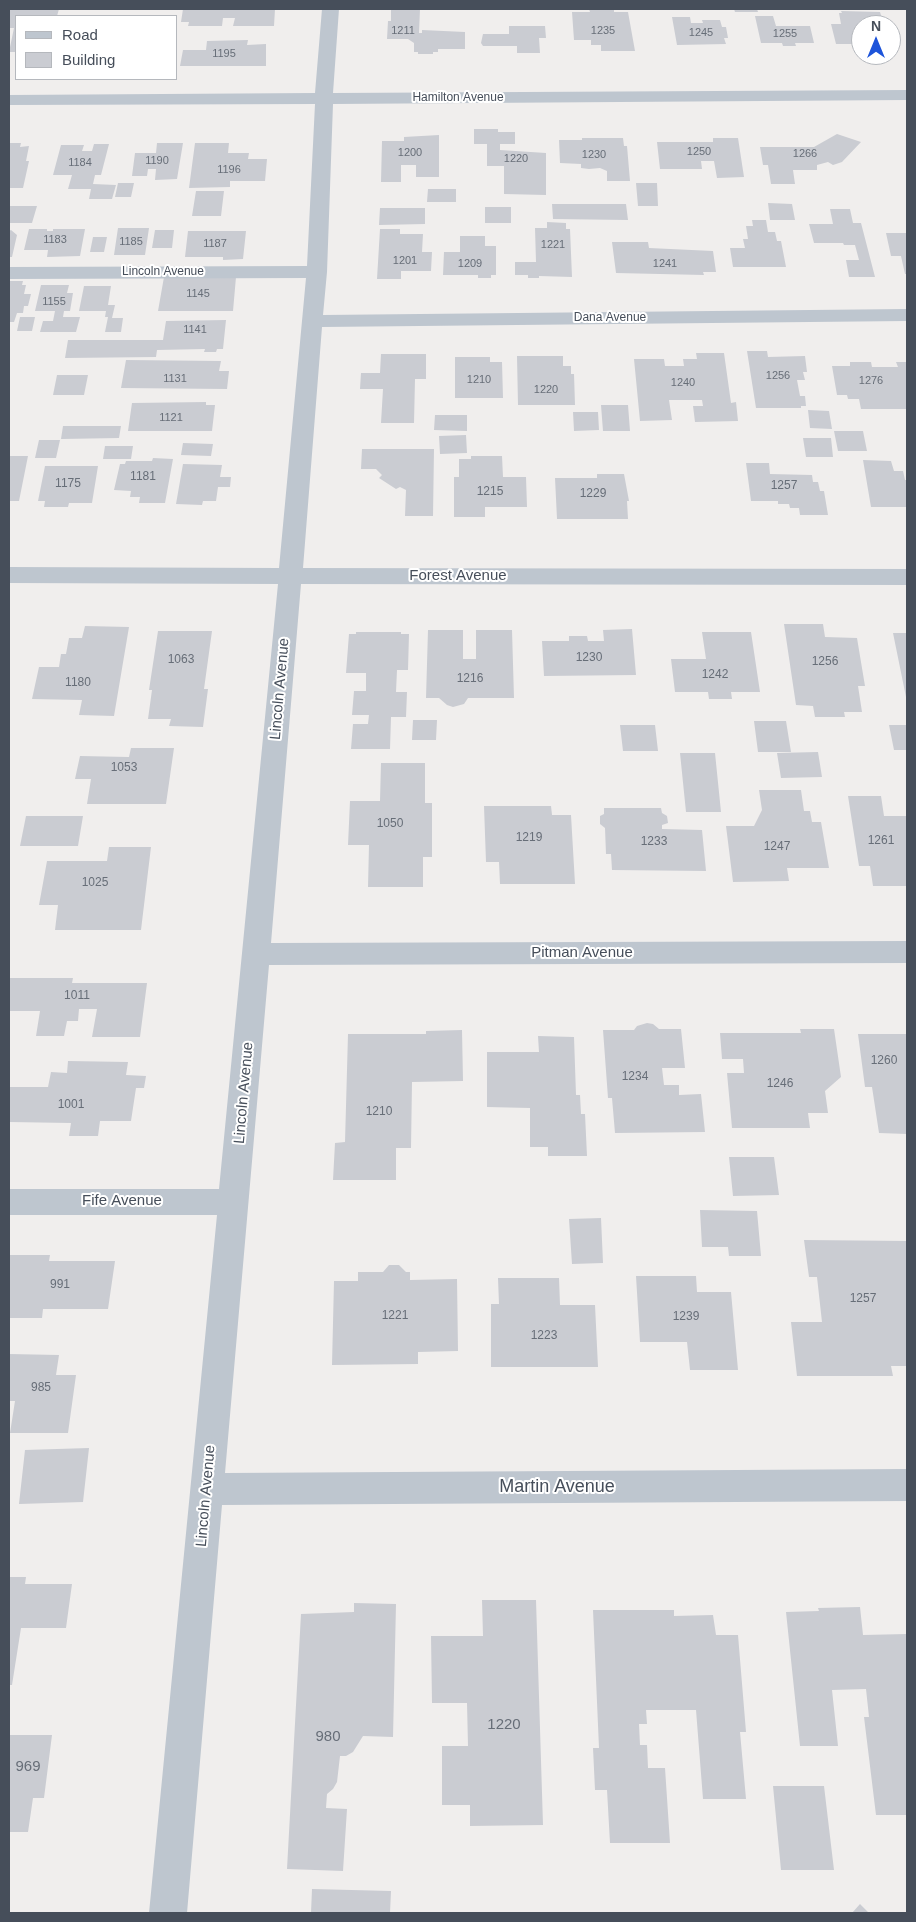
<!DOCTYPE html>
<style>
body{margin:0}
#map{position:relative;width:916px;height:1922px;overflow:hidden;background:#f0eeed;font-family:Arial,sans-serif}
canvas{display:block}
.frame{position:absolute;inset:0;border:10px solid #464e5a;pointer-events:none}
.legend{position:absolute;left:15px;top:15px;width:162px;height:65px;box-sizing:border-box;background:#fff;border:1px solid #b5b8bd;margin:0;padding:6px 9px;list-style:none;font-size:15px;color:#464e5a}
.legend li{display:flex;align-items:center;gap:10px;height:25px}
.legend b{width:25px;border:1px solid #b5b8bd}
.north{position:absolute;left:851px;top:15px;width:50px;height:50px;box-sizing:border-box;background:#fff;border:1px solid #b5b8bd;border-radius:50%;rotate:0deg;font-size:14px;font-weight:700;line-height:20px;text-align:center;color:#464e5a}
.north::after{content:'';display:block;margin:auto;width:18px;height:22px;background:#1d54da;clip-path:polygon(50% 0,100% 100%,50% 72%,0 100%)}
</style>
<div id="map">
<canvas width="916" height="1922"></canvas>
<div class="frame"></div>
<ul class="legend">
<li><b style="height:6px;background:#bec6cf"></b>Road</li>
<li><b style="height:14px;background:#caccd2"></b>Building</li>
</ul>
<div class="north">N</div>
</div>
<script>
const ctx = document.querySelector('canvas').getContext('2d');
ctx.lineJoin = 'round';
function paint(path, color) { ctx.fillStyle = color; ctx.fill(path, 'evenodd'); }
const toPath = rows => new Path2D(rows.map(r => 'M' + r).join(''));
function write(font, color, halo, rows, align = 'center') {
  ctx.font = font + ' Arial,sans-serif'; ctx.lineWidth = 4; ctx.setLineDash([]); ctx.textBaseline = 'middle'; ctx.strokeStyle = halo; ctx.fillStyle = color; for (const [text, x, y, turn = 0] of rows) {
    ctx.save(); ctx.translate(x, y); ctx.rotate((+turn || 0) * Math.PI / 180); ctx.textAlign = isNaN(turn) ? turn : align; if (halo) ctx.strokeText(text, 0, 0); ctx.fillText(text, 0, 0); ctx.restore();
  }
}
const building = toPath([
 [9,9,59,9,57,16,16,16,16,52,9,52,14,28,9,28],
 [183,9,275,9,274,26,233,26,235,18,223,18,222,26,188,26,189,22,181,22],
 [391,9,420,9,419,33,422,33,422,30,465,32,465,49,438,49,438,52,433,52,433,54,418,54,418,52,414,52,414,43,408,39,387,39,388,21,391,21],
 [589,9,614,9,614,12,628,12,635,51,601,51,601,45,591,45,591,40,574,40,572,12,590,12],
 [734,9,757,9,758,12,735,12],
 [841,11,880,12,884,25,861,25,861,44,836,44,831,24,841,24,839,13,842,13],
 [755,16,773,16,776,26,810,26,814,43,795,43,796,46,783,46,782,43,761,43],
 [672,17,690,17,691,23,703,23,702,20,720,20,722,27,726,27,728,38,724,38,726,44,677,45],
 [509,26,545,26,546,38,539,38,540,53,517,53,517,46,483,46,481,43,483,34,509,34],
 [248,40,247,45,266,44,266,66,180,66,183,50,206,50,207,41],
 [474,129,498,129,498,132,515,132,515,144,500,144,500,150,546,153,546,195,504,194,504,166,487,166,487,144,474,144],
 [837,134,861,142,842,162,833,165,828,162,817,165,817,170,793,170,795,184,771,184,768,165,763,165,760,147,814,147],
 [439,135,439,177,416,177,416,165,401,165,401,182,381,182,382,141,404,141,404,137],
 [582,138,623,138,624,146,627,146,630,181,607,181,607,171,600,168,589,169,581,168,581,164,560,163,559,140,582,140],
 [713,138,738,138,744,177,717,178,714,161,701,161,702,169,660,169,657,142,713,142],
 [9,143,21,143,20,147,29,146,26,161,29,161,23,188,9,188],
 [157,143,183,143,177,179,155,180,156,169,148,169,147,176,132,176,135,153,156,153],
 [195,143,229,143,228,153,249,153,248,159,267,159,265,181,230,181,230,187,189,188],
 [94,144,109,144,101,175,95,175,93,184,116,185,112,199,89,199,91,189,68,189,72,175,53,175,61,145,84,145,82,151,92,151],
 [118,183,134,183,131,197,115,197],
 [636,183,657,183,658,206,638,206],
 [428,189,456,189,456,202,427,202],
 [196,191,224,191,221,216,192,216],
 [768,203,792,204,795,220,770,220],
 [552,204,626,204,628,220,553,219],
 [9,206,37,206,32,223,9,223],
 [485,207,511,207,511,223,485,223],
 [380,208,425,208,425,224,379,225],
 [830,209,850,209,853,223,861,223,875,277,849,277,846,260,859,260,855,245,844,245,843,243,814,243,809,224,833,224],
 [752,220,766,220,768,232,775,232,777,241,781,241,786,267,733,267,730,248,745,248,743,239,748,239,746,226,753,226],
 [547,222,566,223,566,229,570,229,572,277,539,276,539,278,528,278,528,275,515,275,515,262,536,262,535,228,547,228],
 [118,228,149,228,145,255,114,255],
 [29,229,47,229,47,231,53,231,53,229,85,229,80,256,47,257,48,250,24,250],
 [380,229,400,229,400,234,423,234,422,252,432,252,431,271,401,271,401,279,377,279],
 [11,230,17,235,12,257,9,257,9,231],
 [155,230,174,230,172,248,152,248],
 [188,231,246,231,243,259,223,260,223,257,185,257],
 [886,233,907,233,907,274,905,274,901,256,891,256],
 [460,236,485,236,485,246,496,246,496,275,491,275,491,278,478,278,478,275,443,275,444,252,460,252],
 [93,237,107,237,104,252,90,252],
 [612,242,648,242,649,248,713,251,716,272,703,272,704,275,616,273],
 [164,277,236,277,233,311,158,311],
 [9,281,23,281,22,285,26,285,24,294,31,294,28,306,24,306,23,313,17,313,14,322,9,322],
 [41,285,69,285,67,293,73,293,70,311,64,311,63,317,80,317,76,332,40,332,43,321,53,321,55,311,35,311],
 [84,286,111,286,108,305,115,305,112,318,123,318,121,332,105,332,108,317,105,317,106,311,79,311],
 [20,317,35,317,32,331,17,331],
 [226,320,223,349,217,349,216,352,204,352,205,349,157,350,156,357,65,358,68,340,163,340,166,321],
 [747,351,767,351,768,357,805,356,807,372,803,372,805,380,797,380,800,396,805,396,806,406,801,406,801,408,756,408],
 [696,353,724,353,731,403,736,402,738,421,695,422,693,406,703,406,702,400,669,400,672,420,640,421,634,359,664,359,665,366,684,366,683,359,697,359],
 [381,354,426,354,426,379,415,379,414,423,381,423,383,389,360,389,361,373,380,373],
 [517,356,563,356,563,366,571,366,571,374,574,374,575,405,518,405],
 [455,357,490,357,490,362,502,362,503,398,455,398],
 [126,360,221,361,219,371,229,371,227,389,121,388],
 [850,362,871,362,872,367,898,367,896,362,907,362,907,409,861,409,859,399,848,399,847,395,837,395,832,366,850,366],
 [57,375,88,375,84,395,53,395],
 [206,402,206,405,215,405,212,431,128,431,132,403],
 [601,405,628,405,630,431,603,431],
 [808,410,829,411,832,429,810,428],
 [573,412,598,412,599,430,574,431],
 [435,415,467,415,467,431,434,430],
 [63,426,121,426,119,438,61,439],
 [834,431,863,431,867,451,838,451],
 [466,435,467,453,440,454,439,436],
 [803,438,831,438,833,457,806,457],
 [39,440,60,440,56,458,35,458],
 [183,443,213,444,211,456,181,455],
 [105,446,133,446,131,459,103,459],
 [362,449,434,449,433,516,405,516,406,490,400,487,396,489,379,478,382,475,376,469,361,469],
 [9,456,28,456,19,501,9,501],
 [471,456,502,456,503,477,526,477,527,507,485,507,485,517,454,517,454,477,459,477,459,459,471,459],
 [153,458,173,459,165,503,139,503,140,497,130,497,131,491,114,490,120,464,125,464,126,461,152,461],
 [863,460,891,461,894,471,903,471,905,480,907,480,907,507,871,507],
 [746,463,769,463,770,474,812,475,813,482,818,482,820,491,824,491,828,515,800,515,799,508,790,508,789,504,778,504,778,501,751,501],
 [183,464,222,465,220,477,231,477,230,487,218,487,216,501,203,501,202,505,176,504],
 [45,466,98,466,92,503,69,503,68,507,44,507,45,501,38,501],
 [597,474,624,474,629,501,627,501,628,519,557,519,555,478,597,478],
 [784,624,823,624,825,637,857,638,865,686,858,686,862,712,844,712,845,717,815,717,813,706,796,705],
 [85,626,129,627,114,716,79,715,82,700,32,699,39,667,59,667,61,654,66,654,69,638,82,638],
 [632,629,636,675,544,676,542,641,569,641,569,636,587,636,588,641,604,641,603,630],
 [428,630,463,630,463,659,476,659,476,630,512,630,514,698,468,698,464,704,453,707,447,705,439,698,426,698],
 [158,631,212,631,204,689,208,689,203,727,169,726,171,719,148,719,152,690,149,690],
 [356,632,401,632,401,634,409,634,408,670,397,670,396,692,407,692,406,717,391,717,390,749,351,749,353,724,368,724,369,715,352,715,354,691,366,691,366,673,346,673,349,634,356,634],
 [702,632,751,632,760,692,731,692,732,699,709,699,708,692,675,692,671,659,706,659],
 [893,633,907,633,907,696,906,697],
 [413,720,437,720,436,740,412,740],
 [754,721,786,721,791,752,758,752],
 [620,725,655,725,658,751,623,751],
 [889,725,907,725,907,750,894,750],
 [131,748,174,748,166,804,87,804,91,779,75,779,80,756,129,757],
 [818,752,822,777,781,778,777,753],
 [680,753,715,753,721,812,686,812],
 [381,763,425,763,425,803,432,803,432,857,423,857,423,887,368,887,369,845,348,845,350,801,380,801],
 [759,790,801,790,804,811,810,811,812,822,821,822,829,868,787,868,789,881,733,882,726,826,754,826,762,810],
 [848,796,881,796,884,816,907,816,907,886,873,886,870,866,859,866],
 [484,806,551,806,552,815,571,815,575,884,500,884,499,862,486,862],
 [604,808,661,808,662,813,667,816,668,823,662,825,662,829,702,830,706,871,612,870,611,854,606,854,605,828,600,824,600,816,604,814],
 [26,816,83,816,78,846,20,846],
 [109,847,151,847,141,930,55,930,58,905,39,905,47,861,107,861],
 [9,978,73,978,72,983,147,983,140,1037,92,1037,97,1009,79,1009,78,1021,67,1021,64,1036,36,1036,40,1011,9,1011],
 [647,1023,653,1024,659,1029,681,1029,685,1068,662,1068,664,1085,679,1085,679,1095,701,1094,705,1132,615,1133,612,1098,608,1098,603,1030,634,1030,637,1026],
 [800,1029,834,1029,841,1077,825,1091,828,1113,808,1113,810,1128,732,1128,727,1073,744,1073,743,1059,722,1059,720,1033,801,1033],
 [462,1030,463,1081,412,1082,411,1148,396,1148,396,1180,333,1180,335,1143,345,1142,348,1034,426,1034,426,1031],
 [858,1034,907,1034,907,1134,879,1133,872,1087,865,1087],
 [538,1036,574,1037,576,1095,580,1095,581,1114,585,1114,587,1156,548,1156,548,1147,530,1147,530,1108,487,1107,487,1052,539,1052],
 [68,1061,128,1062,126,1075,146,1076,144,1088,136,1088,131,1121,100,1121,98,1136,69,1136,71,1123,9,1122,9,1087,48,1087,51,1072,67,1073],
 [729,1157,774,1157,779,1195,733,1196],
 [700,1210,757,1211,761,1256,729,1256,728,1247,702,1247],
 [601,1218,603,1263,572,1264,569,1219],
 [804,1240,907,1241,907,1366,891,1366,893,1376,797,1376,791,1322,822,1322,817,1277,809,1277],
 [9,1255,50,1255,49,1261,115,1261,108,1309,43,1309,42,1318,9,1318],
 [389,1265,399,1265,406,1272,410,1272,410,1280,457,1279,458,1351,418,1352,418,1364,332,1365,334,1281,358,1281,358,1272,383,1272],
 [636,1276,696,1276,697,1292,731,1292,738,1370,690,1370,687,1342,640,1342],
 [498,1278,559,1278,560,1305,595,1305,598,1367,491,1367,491,1304,499,1304],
 [9,1354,59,1355,56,1375,76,1375,68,1433,10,1433,15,1401,9,1401],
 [89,1448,83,1502,19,1504,25,1450],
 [9,1577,26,1577,25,1584,72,1584,66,1628,21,1628,12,1685,9,1685],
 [482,1600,536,1600,543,1825,470,1826,470,1805,442,1805,442,1746,468,1746,467,1703,432,1703,431,1636,483,1636],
 [354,1603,396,1604,393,1737,363,1736,353,1752,346,1756,340,1756,337,1782,333,1789,327,1794,326,1808,347,1809,343,1871,287,1869,301,1614,354,1612],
 [860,1607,863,1635,907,1634,907,1815,876,1815,864,1717,869,1717,866,1689,832,1690,838,1746,800,1746,786,1612,819,1611,818,1608],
 [593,1610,674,1610,674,1616,713,1615,716,1635,738,1635,746,1732,740,1732,746,1799,703,1799,696,1710,646,1710,647,1724,639,1724,640,1745,647,1745,648,1768,665,1768,670,1843,610,1843,607,1790,595,1790,593,1748,599,1748],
 [9,1735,52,1735,44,1798,33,1798,28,1832,9,1832],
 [773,1786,824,1786,834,1870,781,1870],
 [312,1889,391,1891,390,1913,311,1913],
 [860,1904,869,1913,852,1913]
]);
const street = toPath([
 [322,9,339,9,333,93,907,90,907,100,333,104,327,272,323,315,907,309,907,321,322,327,303,568,907,569,907,585,301,584,271,943,907,941,907,963,269,965,225,1473,907,1469,907,1501,222,1505,187,1913,149,1913,217,1215,9,1215,9,1189,219,1189,278,584,9,583,9,567,279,568,306,278,9,279,9,267,307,266,315,104,9,105,9,95,315,93,322,9]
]);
const farNumbernames = [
 ["1211",403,31],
 ["1235",603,31],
 ["1245",701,33],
 ["1255",785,34],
 ["1195",224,54],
 ["1250",699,152],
 ["1200",410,153],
 ["1266",805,154],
 ["1230",594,155],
 ["1220",516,159],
 ["1190",157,161],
 ["1184",80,163],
 ["1196",229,170],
 ["1183",55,240],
 ["1185",131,242],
 ["1187",215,244],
 ["1221",553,245],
 ["1201",405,261],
 ["1209",470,264],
 ["1241",665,264],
 ["1145",198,294],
 ["1155",54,302],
 ["1141",195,330],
 ["1256",778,376],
 ["1131",175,379],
 ["1210",479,380],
 ["1276",871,381],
 ["1240",683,383],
 ["1220",546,390],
 ["1121",171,418]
];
const farStreetnames = [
 ["Hamilton Avenue",458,98],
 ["Lincoln Avenue",163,272],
 ["Dana Avenue",610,318]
];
const numberNames = [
 ["1181",143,477],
 ["1175",68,484],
 ["1257",784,486],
 ["1215",490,492],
 ["1229",593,494],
 ["1230",589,658],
 ["1063",181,660],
 ["1256",825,662],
 ["1242",715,675],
 ["1216",470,679],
 ["1180",78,683],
 ["1053",124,768],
 ["1050",390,824],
 ["1219",529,838],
 ["1261",881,841],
 ["1233",654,842],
 ["1247",777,847],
 ["1025",95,883],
 ["1011",77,996],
 ["1260",884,1061],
 ["1234",635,1077],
 ["1246",780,1084],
 ["1001",71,1105],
 ["1210",379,1112],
 ["991",60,1285],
 ["1257",863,1299],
 ["1221",395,1316],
 ["1239",686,1317],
 ["1223",544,1336],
 ["985",41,1388]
];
const streetNames = [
 ["Forest Avenue",458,576],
 ["Lincoln Avenue",280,689,-85],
 ["Pitman Avenue",582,953],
 ["Lincoln Avenue",244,1093,-85],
 ["Fife Avenue",122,1201],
 ["Lincoln Avenue",206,1496,-85]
];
const nearNumbernames = [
 ["1220",504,1725],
 ["980",328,1737],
 ["969",28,1767]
];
const nearStreetnames = [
 ["Martin Avenue",557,1487]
];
paint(building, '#caccd2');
paint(street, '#bec6cf');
write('11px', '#676e78', null, farNumbernames);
write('12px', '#464e5a', '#fff', farStreetnames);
write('12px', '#676e78', null, numberNames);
write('15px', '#464e5a', '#fff', streetNames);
write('15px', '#676e78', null, nearNumbernames);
write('18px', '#464e5a', '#fff', nearStreetnames);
</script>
